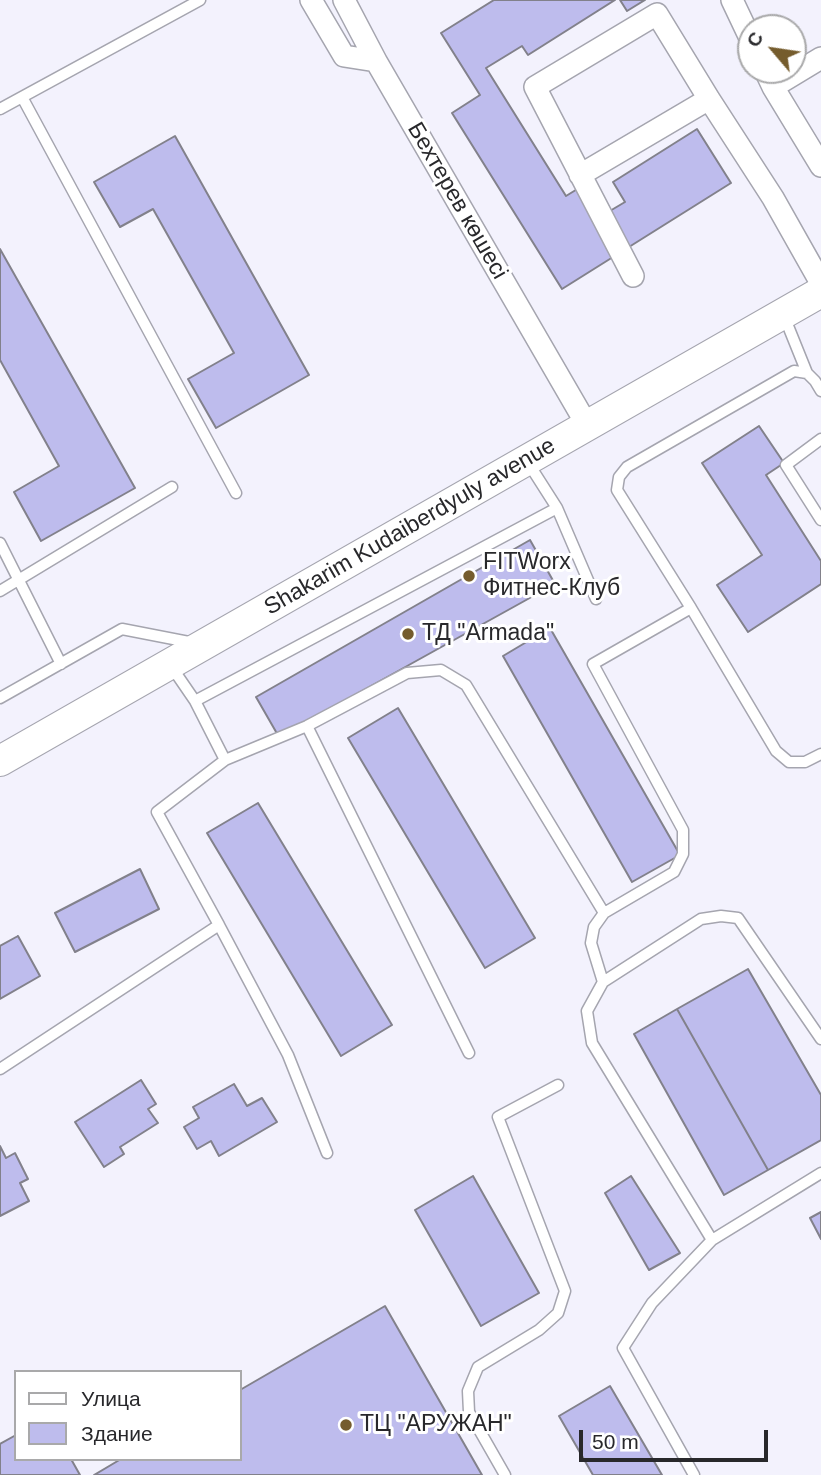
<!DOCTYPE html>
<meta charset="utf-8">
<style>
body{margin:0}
#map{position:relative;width:821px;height:1475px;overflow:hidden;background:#f3f2fd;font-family:Helvetica,sans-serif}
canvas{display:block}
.legend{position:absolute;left:14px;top:1370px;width:228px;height:91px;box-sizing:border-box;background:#fff;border:2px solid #a9a9aa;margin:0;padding:9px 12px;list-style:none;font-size:21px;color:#28282b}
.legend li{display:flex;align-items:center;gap:14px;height:35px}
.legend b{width:35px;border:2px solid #a9a9aa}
.north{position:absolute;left:737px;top:14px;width:70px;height:70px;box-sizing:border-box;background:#fff;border:2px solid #a9a9aa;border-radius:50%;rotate:299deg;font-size:19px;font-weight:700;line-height:28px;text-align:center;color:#28282b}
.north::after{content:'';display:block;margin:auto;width:24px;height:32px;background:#755c2d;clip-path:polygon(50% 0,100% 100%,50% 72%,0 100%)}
.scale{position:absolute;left:579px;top:1430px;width:189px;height:32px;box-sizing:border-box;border:4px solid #28282b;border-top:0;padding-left:9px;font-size:21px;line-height:24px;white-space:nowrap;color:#28282b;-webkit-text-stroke:5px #fff;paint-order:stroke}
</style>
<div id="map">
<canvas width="821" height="1475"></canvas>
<ul class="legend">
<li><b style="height:9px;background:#fff"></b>Улица</li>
<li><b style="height:19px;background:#bebced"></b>Здание</li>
</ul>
<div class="north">С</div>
<div class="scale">50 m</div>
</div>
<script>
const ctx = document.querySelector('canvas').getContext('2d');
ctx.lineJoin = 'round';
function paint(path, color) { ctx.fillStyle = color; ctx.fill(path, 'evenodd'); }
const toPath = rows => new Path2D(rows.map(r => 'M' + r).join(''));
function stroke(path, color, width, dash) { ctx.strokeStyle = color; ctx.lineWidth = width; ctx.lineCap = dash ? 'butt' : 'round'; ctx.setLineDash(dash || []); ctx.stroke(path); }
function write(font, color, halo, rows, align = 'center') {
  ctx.font = font + ' Helvetica,sans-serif'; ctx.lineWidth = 6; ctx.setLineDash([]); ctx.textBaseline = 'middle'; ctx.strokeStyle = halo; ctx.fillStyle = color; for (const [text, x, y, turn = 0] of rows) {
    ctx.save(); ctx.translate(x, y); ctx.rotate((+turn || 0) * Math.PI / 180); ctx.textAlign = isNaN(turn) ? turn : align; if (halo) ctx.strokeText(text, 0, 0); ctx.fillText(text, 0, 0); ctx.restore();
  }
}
const building = toPath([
 [494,0,615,0,528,55,522,46,486,68,566,196,579,188,598,218,625,202,613,182,697,129,731,183,562,289,452,113,480,95,441,33,494,0],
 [620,0,645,0,627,11,620,0],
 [175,136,309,375,216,428,188,379,234,353,153,209,120,227,94,182,175,136],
 [0,249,135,488,41,541,14,492,59,466,0,360,0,249],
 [759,426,784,463,766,475,821,561,821,584,748,632,717,585,762,555,702,463,759,426],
 [530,540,555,584,279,737,256,697,530,540],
 [550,628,680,855,632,882,503,656,550,628],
 [398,708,535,938,485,968,348,738,398,708],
 [258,803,392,1025,341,1056,207,833,258,803],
 [140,869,159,909,75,952,55,913,140,869],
 [18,936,40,976,0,999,0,946,18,936],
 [748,969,821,1095,821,1140,768,1170,677,1009,748,969],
 [677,1009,768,1170,724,1195,634,1034,677,1009],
 [141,1080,156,1104,148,1109,158,1123,120,1147,124,1154,104,1167,75,1122,141,1080],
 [234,1084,247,1106,262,1098,277,1122,219,1156,211,1141,197,1149,184,1127,199,1118,193,1107,234,1084],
 [0,1146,6,1158,15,1153,28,1179,20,1183,29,1201,0,1216,0,1146],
 [473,1176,539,1293,481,1326,415,1210,473,1176],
 [631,1176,680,1253,649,1270,605,1193,631,1176],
 [821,1212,821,1239,810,1218,821,1212],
 [385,1306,482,1475,94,1475,121,1459,240,1459,240,1390,385,1306],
 [610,1386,662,1475,593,1475,559,1416,610,1386],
 [16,1435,16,1459,71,1459,80,1475,0,1475,0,1444,16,1435]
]);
const service = toPath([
 [22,97,236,493],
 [0,109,200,0],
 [784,316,807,373],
 [821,391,815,381,807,373,794,371,627,467,619,477,617,490,691,608,776,751,789,762,805,762,821,754],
 [821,439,786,465,821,520],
 [557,508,596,599],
 [0,543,61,664],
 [0,591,172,487],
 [0,698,122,629,194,643],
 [195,701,557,508,527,461],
 [307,726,469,1053],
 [225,760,307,726,407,673,441,670,466,685,604,913],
 [219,925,288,1055,327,1153],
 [603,982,591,943,594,927,604,913,674,872,683,854,683,830,593,664,691,608],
 [0,1069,219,925,157,812,225,760,195,701,171,666],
 [712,1240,592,1043,587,1011,603,982,701,919,721,916,738,918,821,1039],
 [505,1475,469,1412,468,1391,478,1367,539,1330,558,1313,565,1291,498,1117,558,1085],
 [694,1475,623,1348,652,1303,712,1240,821,1173]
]);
const minor = toPath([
 [311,0,344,56,376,61,587,425],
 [344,0,376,61],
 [732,0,751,40],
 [765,70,773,87,821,166],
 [773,87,821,58],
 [580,175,709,99],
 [633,276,535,87,657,14,709,99,773,198,821,283]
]);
const secondary = toPath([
 [0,761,821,292]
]);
const markers = [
 [469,576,7,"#755c2d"],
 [408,634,7,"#755c2d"],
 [346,1425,7,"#755c2d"]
];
const streetNames = [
 ["Бехтерев көшесі",457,201,60],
 ["Shakarim Kudaiberdyuly avenue",410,527,-30]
];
const poiNames = [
 ["FITWorx",483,563],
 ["Фитнес-Клуб",483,589],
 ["ТД \"Armada\"",422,634],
 ["ТЦ \"АРУЖАН\"",360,1425]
];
paint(building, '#bebced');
stroke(building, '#82818b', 2);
stroke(service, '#a5a5af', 13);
stroke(minor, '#a5a5af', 24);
stroke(secondary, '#a5a5af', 32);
stroke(service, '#fff', 10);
stroke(minor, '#fff', 21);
stroke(secondary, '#fff', 30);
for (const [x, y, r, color] of markers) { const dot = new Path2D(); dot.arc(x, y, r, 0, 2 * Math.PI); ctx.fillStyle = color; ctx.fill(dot); stroke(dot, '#fff', 2.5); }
write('23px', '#28282b', '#fff', streetNames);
write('23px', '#28282b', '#fff', poiNames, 'left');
</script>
